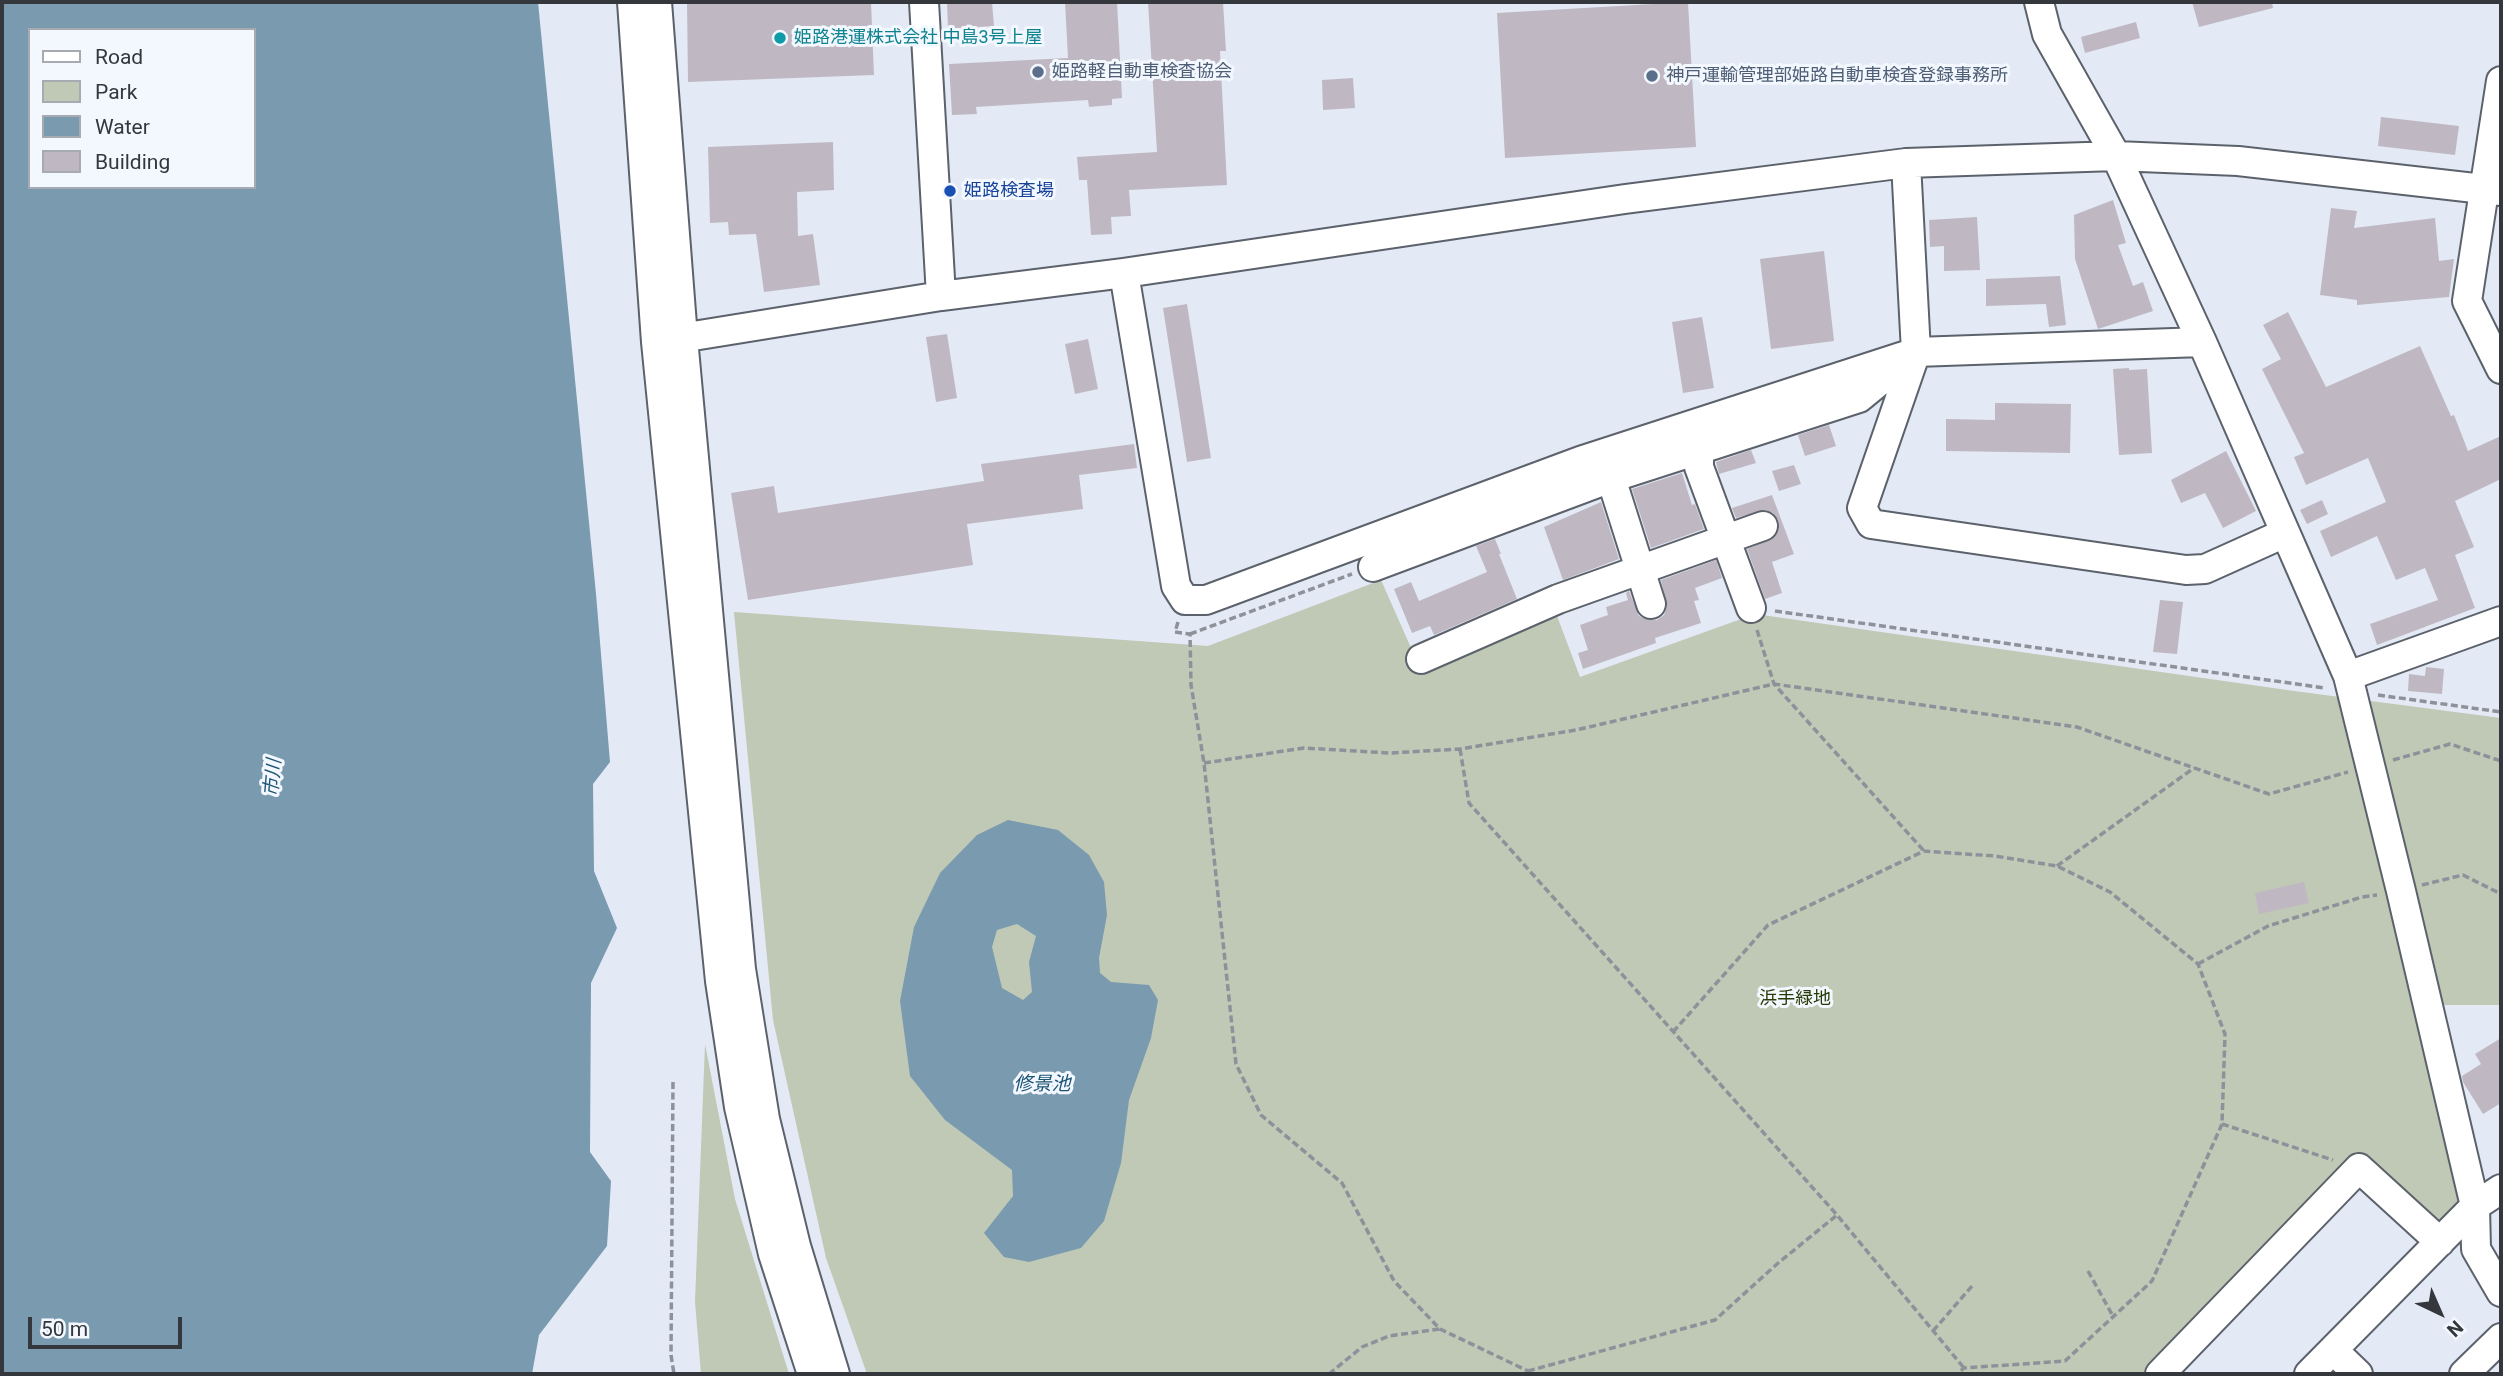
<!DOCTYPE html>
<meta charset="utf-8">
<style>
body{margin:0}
#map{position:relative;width:2503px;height:1376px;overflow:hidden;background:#e3eaf5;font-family:Roboto,sans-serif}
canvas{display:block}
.frame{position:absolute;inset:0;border:4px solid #34373b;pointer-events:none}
.legend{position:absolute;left:28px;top:28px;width:228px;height:161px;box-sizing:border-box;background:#f3f7fe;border:2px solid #a7aab0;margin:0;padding:9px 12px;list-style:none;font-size:21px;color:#34373b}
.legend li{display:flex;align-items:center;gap:14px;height:35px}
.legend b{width:35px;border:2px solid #a7aab0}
.north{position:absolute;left:2405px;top:1278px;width:70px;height:70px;-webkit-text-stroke:5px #f3f7fe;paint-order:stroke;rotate:136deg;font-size:19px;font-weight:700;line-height:28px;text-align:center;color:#34373b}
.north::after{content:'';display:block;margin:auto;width:24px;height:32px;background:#34373b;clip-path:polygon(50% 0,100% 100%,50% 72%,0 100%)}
.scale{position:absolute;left:28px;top:1317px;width:154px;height:32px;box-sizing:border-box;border:4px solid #34373b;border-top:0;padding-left:9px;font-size:21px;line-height:24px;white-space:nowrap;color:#34373b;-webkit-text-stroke:5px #f3f7fe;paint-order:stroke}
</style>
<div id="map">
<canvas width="2503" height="1376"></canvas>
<div class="frame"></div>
<ul class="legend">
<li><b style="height:9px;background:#fff"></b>Road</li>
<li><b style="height:19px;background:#bfc9b5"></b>Park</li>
<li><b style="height:19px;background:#7a9aaf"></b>Water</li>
<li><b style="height:19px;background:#bfb8c2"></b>Building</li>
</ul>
<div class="north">N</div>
<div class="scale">50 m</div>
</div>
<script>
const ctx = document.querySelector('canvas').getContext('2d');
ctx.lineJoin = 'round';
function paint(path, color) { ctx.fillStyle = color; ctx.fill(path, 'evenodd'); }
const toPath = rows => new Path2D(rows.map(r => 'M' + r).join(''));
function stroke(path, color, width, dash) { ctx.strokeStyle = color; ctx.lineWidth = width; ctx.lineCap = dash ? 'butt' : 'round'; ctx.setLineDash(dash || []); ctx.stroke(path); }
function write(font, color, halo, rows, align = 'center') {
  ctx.font = font + ' Roboto,"Noto Sans JP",sans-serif'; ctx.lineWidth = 6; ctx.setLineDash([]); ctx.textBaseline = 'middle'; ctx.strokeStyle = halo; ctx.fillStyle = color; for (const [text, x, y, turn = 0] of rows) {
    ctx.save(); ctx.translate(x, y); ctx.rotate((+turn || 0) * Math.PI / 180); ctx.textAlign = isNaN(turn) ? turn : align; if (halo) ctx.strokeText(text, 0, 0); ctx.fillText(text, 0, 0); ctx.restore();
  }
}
const green = toPath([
 [1381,580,1419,666,1554,608,1580,677,1755,614,2294,691,2501,718,2501,1005,2438,1005,2465,1205,2437,1230,2356,1159,2145,1374,867,1374,826,1258,773,1020,734,612,1208,646],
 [705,1044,735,1199,789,1374,701,1374,695,1302]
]);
const water = toPath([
 [2,2,538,2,596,594,610,762,593,784,594,871,617,928,591,983,590,1152,611,1181,607,1246,539,1335,532,1374,2,1374],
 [30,30,254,30,254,187,30,187],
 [1008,820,1058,830,1089,855,1104,882,1107,915,1099,958,1100,973,1111,982,1149,985,1158,1000,1151,1038,1129,1100,1121,1163,1104,1221,1081,1248,1029,1262,1004,1257,984,1233,1013,1196,1012,1170,945,1120,910,1076,900,1001,914,927,940,873,977,835],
 [1017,924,1036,936,1029,962,1032,992,1023,1000,1002,988,992,947,997,930]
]);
const building = toPath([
 [687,2,871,2,874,75,688,82],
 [947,2,992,2,994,26,948,29],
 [1065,2,1117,2,1122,98,1112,99,1112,105,1089,107,1088,100,976,107,977,114,952,115,949,64,1068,58],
 [1148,2,1223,2,1226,51,1220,51,1227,185,1129,190,1131,216,1111,217,1112,234,1091,235,1087,180,1079,180,1077,157,1157,152],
 [1688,2,1696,147,1505,158,1497,13],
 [2192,2,2272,2,2273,8,2199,27],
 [2136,22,2140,38,2085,53,2081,37],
 [1353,78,1355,108,1323,110,1322,80],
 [2381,117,2459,126,2455,155,2378,146],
 [833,142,834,190,797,192,798,236,813,234,820,285,764,292,756,234,729,235,728,222,710,223,708,147],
 [2113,200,2126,243,2118,245,2133,286,2143,282,2153,311,2098,329,2075,259,2074,215],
 [2331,208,2357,211,2354,228,2435,218,2439,261,2454,259,2449,297,2357,305,2357,300,2320,295],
 [1977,217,1980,270,1944,271,1944,246,1930,247,1929,220],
 [1824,251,1834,341,1771,349,1760,259],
 [2060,276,2066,325,2049,327,2046,304,1986,306,1986,279],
 [1187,304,1211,458,1187,462,1163,308],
 [2288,312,2326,387,2420,346,2451,416,2454,415,2468,451,2501,436,2501,479,2455,501,2474,547,2455,555,2475,608,2377,645,2370,624,2438,600,2425,568,2396,580,2377,536,2331,557,2320,531,2386,502,2368,458,2306,485,2294,457,2304,453,2262,369,2281,359,2263,325],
 [1702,317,1714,388,1683,393,1672,322],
 [947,334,957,398,936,402,926,337],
 [1088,339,1098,389,1075,394,1065,344],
 [2129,368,2129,370,2147,369,2152,453,2119,455,2113,369],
 [1995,403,2071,404,2070,453,1946,451,1946,419,1995,420],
 [1829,425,1836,446,1805,456,1798,435],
 [1134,444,1137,468,1079,475,1083,509,967,524,973,565,748,600,731,493,774,486,778,513,984,481,981,464],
 [1751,450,1756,463,1719,474,1716,462],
 [2226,451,2256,511,2223,528,2205,493,2181,503,2171,480],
 [1794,465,1801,484,1779,491,1772,471],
 [1682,473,1692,505,1695,504,1704,529,1651,548,1632,489],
 [1772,495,1794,554,1772,562,1782,593,1765,599,1747,549,1775,537,1779,528,1778,520,1773,513,1765,510,1736,518,1732,508],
 [2322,500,2328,514,2307,524,2300,510],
 [1601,502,1619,559,1563,580,1544,527],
 [1495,539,1501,554,1499,554,1517,599,1434,635,1430,626,1412,633,1394,589,1411,582,1419,601,1487,572,1476,546],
 [1716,560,1722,578,1695,588,1699,600,1694,601,1701,623,1655,638,1656,643,1583,669,1578,653,1588,650,1580,625,1608,615,1606,607,1628,600,1626,593,1629,591,1639,616,1648,620,1657,620,1664,615,1667,607,1661,580],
 [2160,600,2183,602,2177,654,2153,652],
 [2426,667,2444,669,2442,694,2408,691,2409,674,2425,676],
 [2304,882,2309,903,2259,914,2255,893],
 [2501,1038,2501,1103,2483,1114,2463,1082,2462,1076,2481,1064,2475,1054]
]);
const path = toPath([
 [1775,611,2325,688],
 [1178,622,1175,632,1190,634,1191,685,1204,763,1236,1064,1261,1115,1342,1183,1394,1281,1440,1329,1528,1371,1531,1374],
 [1757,630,1774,684,1924,851],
 [1190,634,1352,574],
 [2378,695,2501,712],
 [1460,749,1469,803,1837,1215,1964,1368],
 [2393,760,2450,744,2501,761],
 [1204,763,1304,748,1390,753,1460,749,1576,730,1774,684,2077,727,2269,794,2348,772],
 [2057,866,2194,768],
 [2422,885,2463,875,2501,894],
 [2198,964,2268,926,2362,897,2377,895],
 [1673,1032,1768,925,1924,851,1995,856,2057,866,2110,892,2198,964,2225,1034,2222,1124,2152,1281,2065,1361,1964,1368,1957,1374],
 [673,1082,671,1355,674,1374],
 [2222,1124,2333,1160],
 [2088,1271,2114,1318],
 [1933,1331,1972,1286],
 [1528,1371,1715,1320,1777,1264,1837,1215],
 [1329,1374,1362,1347,1389,1336,1440,1329]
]);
const minor = toPath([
 [632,2,656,342,720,981,739,1107,773,1254,812,1374],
 [657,2,683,338,741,969,765,1119,796,1246,835,1374],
 [924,2,941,296],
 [2039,2,2047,34,2116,156,2202,342,2348,676,2401,891,2475,1206,2476,1249,2501,1292],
 [2501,81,2467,301,2501,369],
 [1906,163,1916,352,1862,508,1871,524,2186,570,2205,569,2285,533],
 [1124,273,1176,586,1185,600,1206,600,1580,461,1916,352,2202,342],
 [656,342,941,296,1124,273,1625,199,1906,163,2116,156,2238,161,2501,191],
 [1699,449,1699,467,1751,608],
 [1611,478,1651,604],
 [1373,567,1611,478,1859,398,1903,362],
 [1421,659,1558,599,1763,526],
 [2348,676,2501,621],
 [2333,1350,2358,1374],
 [2160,1374,2359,1168,2440,1242],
 [2309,1374,2475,1206,2501,1189],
 [2464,1374,2501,1338]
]);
const markers = [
 [780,38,7,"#0f9aa8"],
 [1038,72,7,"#5c6f8a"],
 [1652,76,7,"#5c6f8a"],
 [950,191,7,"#1a4fb4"]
];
const cultureNames = [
 ["姫路港運株式会社 中島3号上屋",794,38]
];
const serviceNames = [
 ["姫路軽自動車検査協会",1052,72],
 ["神戸運輸管理部姫路自動車検査登録事務所",1666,76]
];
const transitNames = [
 ["姫路検査場",964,191]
];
const parkNames = [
 ["浜手緑地",1795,999]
];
const waterNames = [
 ["市川",274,778,-85],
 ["修景池",1042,1085]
];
paint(green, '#bfc9b5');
paint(water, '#7a9aaf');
paint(building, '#bfb8c2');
stroke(minor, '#5c626b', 32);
stroke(path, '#8d929a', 3.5, [7, 3.5]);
stroke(minor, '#fff', 28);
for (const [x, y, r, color] of markers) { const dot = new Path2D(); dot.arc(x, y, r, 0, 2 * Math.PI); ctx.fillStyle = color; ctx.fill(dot); stroke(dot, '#f3f7fe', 2.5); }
write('18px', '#0d838f', '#f3f7fe', cultureNames, 'left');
write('18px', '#4e5e75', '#f3f7fe', serviceNames, 'left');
write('18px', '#164399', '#f3f7fe', transitNames, 'left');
write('18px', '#273b08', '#f3f7fe', parkNames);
write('italic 19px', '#1c5474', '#f3f7fe', waterNames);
</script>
